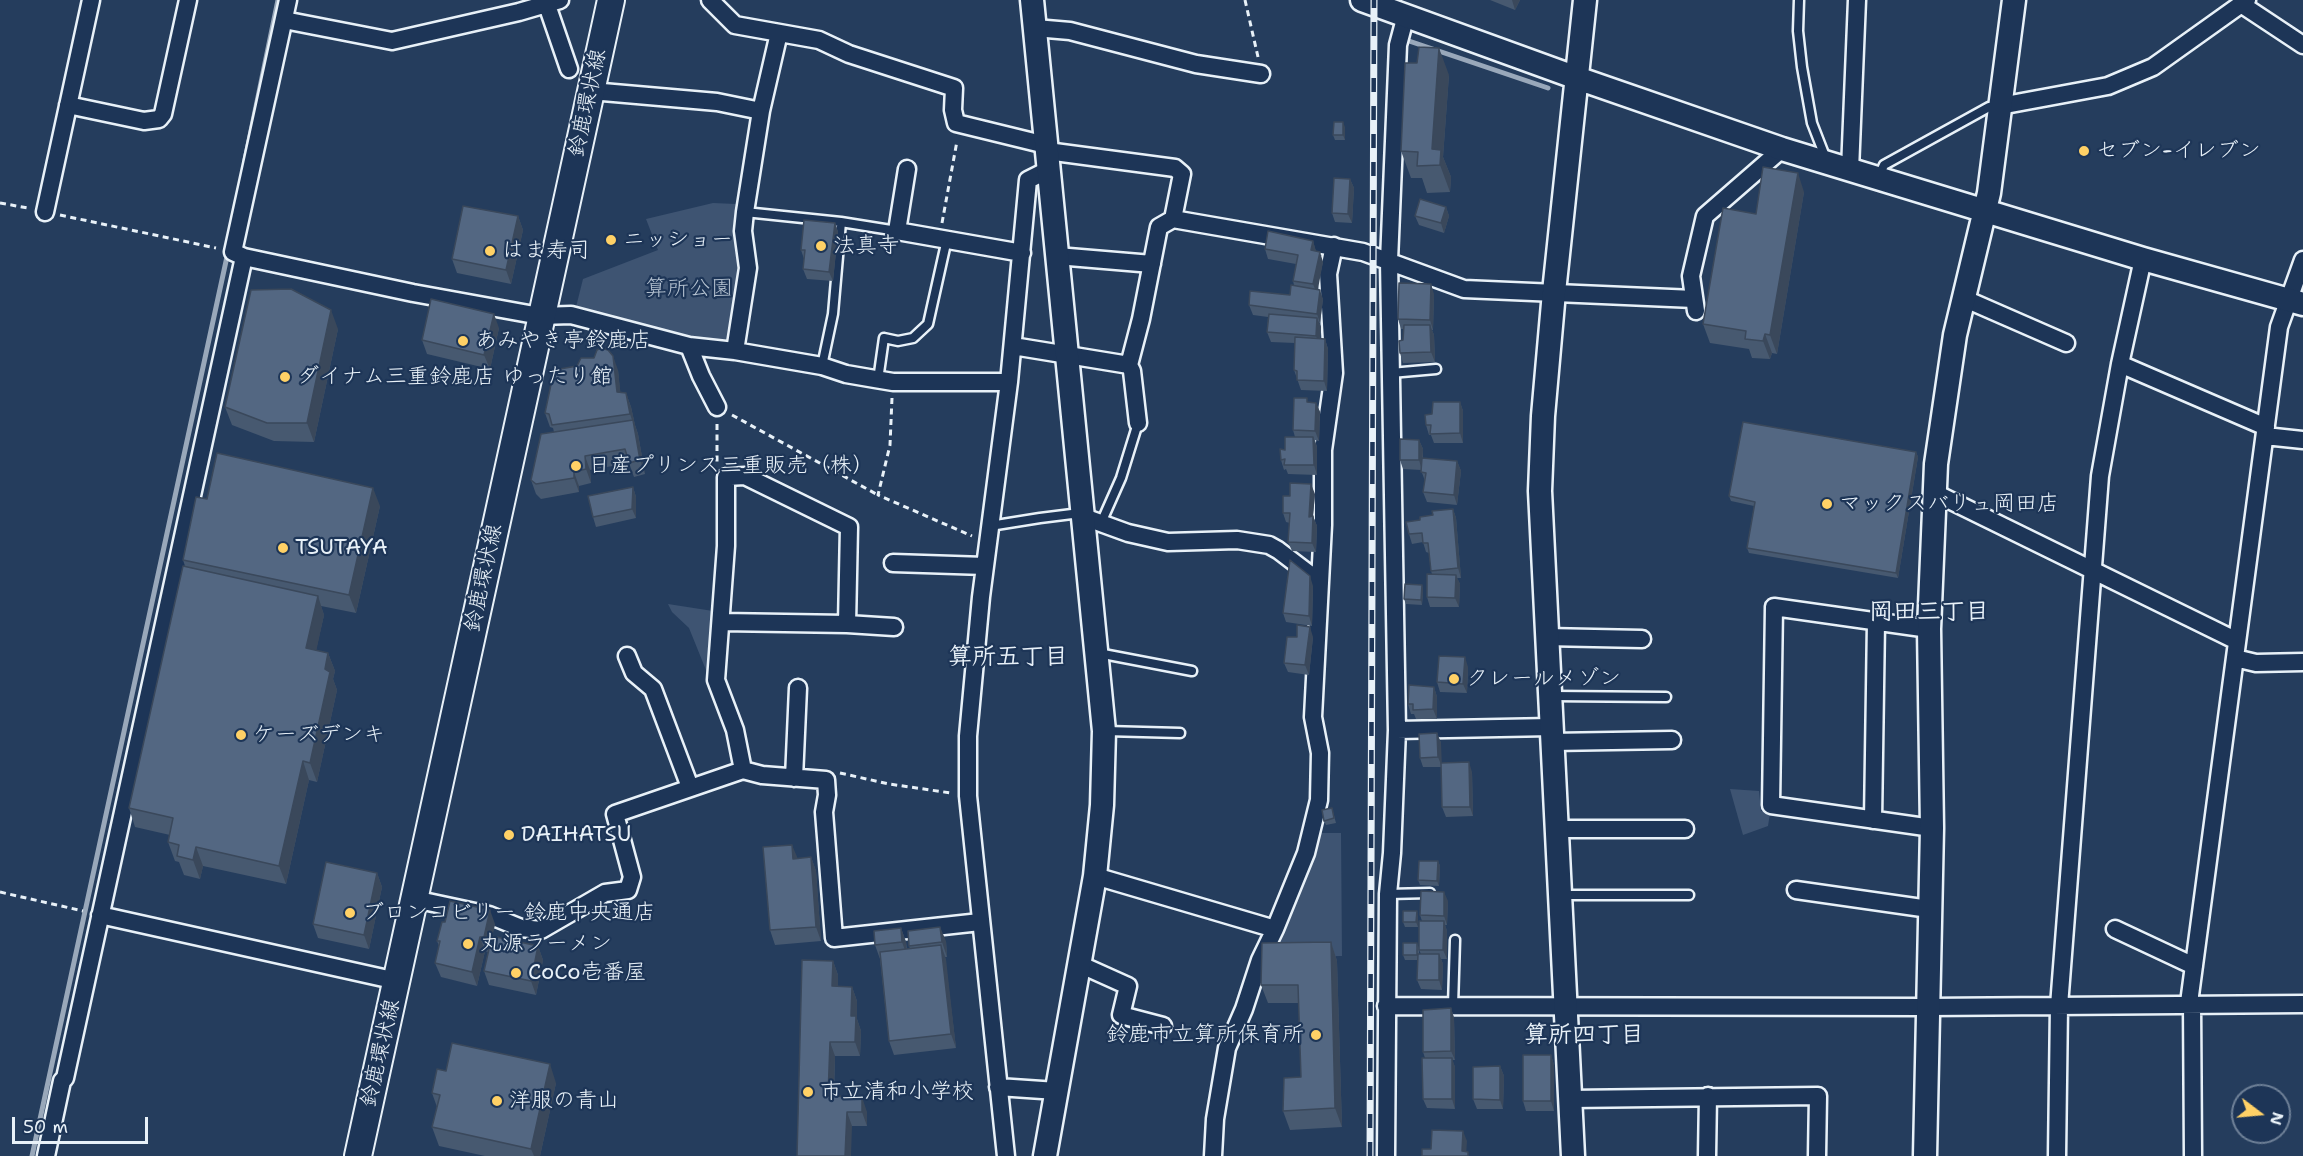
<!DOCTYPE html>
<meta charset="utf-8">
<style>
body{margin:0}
#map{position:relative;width:2303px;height:1156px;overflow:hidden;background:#253d5d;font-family:"Shantell Sans",sans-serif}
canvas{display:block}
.north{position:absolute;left:2231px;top:1084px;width:60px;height:60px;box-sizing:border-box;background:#1d3557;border:2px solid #6e8097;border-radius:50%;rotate:106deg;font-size:16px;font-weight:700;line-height:24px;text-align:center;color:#e8f1f8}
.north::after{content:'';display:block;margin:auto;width:21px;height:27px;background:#ffd166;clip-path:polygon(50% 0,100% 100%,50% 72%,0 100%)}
.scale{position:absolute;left:12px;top:1117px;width:136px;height:27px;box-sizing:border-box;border:3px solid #e8f1f8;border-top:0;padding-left:8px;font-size:18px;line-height:21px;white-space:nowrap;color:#e8f1f8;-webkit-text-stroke:4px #1d3557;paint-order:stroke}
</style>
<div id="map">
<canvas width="2303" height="1156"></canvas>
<div class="north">N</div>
<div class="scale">50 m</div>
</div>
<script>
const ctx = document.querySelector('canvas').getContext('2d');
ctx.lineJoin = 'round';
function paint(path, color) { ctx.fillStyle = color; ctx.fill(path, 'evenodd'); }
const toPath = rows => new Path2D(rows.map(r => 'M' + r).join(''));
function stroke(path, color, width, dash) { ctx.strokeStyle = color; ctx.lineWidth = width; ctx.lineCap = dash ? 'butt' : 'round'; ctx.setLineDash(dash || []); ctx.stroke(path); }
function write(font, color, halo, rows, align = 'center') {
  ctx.font = font + ' "Shantell Sans","Klee One",sans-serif'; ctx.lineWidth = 4.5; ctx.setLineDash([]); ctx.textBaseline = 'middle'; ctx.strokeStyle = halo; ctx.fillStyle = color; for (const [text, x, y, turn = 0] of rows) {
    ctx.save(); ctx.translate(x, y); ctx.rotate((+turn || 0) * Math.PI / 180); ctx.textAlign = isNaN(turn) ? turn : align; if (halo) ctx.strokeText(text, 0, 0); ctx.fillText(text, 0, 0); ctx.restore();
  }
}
const green = toPath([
 [713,203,736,204,744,269,731,344,726,348,648,329,576,307,583,279,658,250,646,219],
 [668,604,713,611,708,675,689,628,672,612],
 [1730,789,1759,791,1761,811,1770,813,1768,826,1743,835],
 [1318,833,1341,833,1342,956,1269,957]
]);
const stream = toPath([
 [1409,41,1548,88],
 [245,160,278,0],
 [32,1156,228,252]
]);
const path = toPath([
 [1245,0,1258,57],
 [0,203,28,208],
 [60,215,216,248],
 [942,223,957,141],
 [892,398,890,445,878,495,972,536],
 [732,415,878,495],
 [717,424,717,462],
 [840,773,889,784,951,793],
 [0,892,83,911]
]);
const lane = toPath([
 [1799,0,1798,31,1802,67,1812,123,1826,159],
 [1879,176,1884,165,1989,107,2000,106],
 [745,212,841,222,897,231],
 [822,366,833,314,841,222],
 [1391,373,1436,369],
 [878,380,884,338,898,341,913,338,928,324,947,239],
 [1101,523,1121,478,1138,423],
 [990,526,1040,518,1072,514,1081,516],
 [1098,653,1192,671],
 [1552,696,1666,697],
 [1106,731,1180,733],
 [1388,894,1430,893],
 [1560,895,1689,895],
 [1453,1006,1455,940]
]);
const street = toPath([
 [288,0,233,252,244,257,413,293,540,316,571,315,689,346,735,351,822,366,846,374,875,379,893,382,1009,382],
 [710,0,735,25,819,40,849,54,954,88,953,110,956,123,1046,145],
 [2241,4,2303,45],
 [547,5,569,69],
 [284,20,392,41,519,12,560,0],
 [1035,28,1070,31,1196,64,1261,74],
 [591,91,717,102,761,111],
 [68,105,144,121,159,119,163,114,188,0],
 [2000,106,2108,86,2153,67,2247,0],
 [1047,151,1175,168,1182,174,1173,219,1363,252,1464,289,1694,299],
 [907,169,897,231,1022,253],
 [1850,170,1857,0],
 [45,212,91,0],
 [1057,256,1152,264],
 [1963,298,2066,343],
 [1696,311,1691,276,1705,216,1782,149],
 [689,346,701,376,717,407],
 [1013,346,1129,365],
 [735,351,748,268,743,231,745,212,761,111,779,33],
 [2120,364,2266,427],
 [1138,423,1132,371,1129,365,1141,319,1159,227,1173,219],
 [2265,436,2303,440],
 [1935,493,2237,641],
 [1084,517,1128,533,1168,542,1237,540,1269,545,1278,550,1320,582],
 [893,563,985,566],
 [722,622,847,624,849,527,745,476,726,477,726,546,716,680,735,730,743,770],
 [847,624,894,627],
 [1929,629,1774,607,1771,805,1932,828],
 [1546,637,1642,639],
 [627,656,634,673,653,689,690,787],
 [2235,658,2256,663,2303,662],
 [1397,730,1551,727],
 [1552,742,1672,740],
 [794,778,798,688],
 [1873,820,1876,622],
 [1556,829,1685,829],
 [1095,876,1275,929],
 [1796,890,1929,909],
 [414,899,489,915,521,928,541,930,605,893,628,890,632,877,615,814,743,770,762,775,826,780,827,795,824,812,834,938,980,922],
 [100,915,397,981],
 [2115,929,2194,966],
 [1079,964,1128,986,1121,1015,1163,1026],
 [2189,1003,2279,327,2303,260],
 [2192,1003,2193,1156],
 [1386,1006,1928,1007,2303,1004],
 [998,1087,1057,1091],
 [1570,1099,1818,1096,1817,1156],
 [46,1156,62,1081,65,1078,244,257],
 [1006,1156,968,796,968,736,981,597,1009,382,1028,180,1048,170],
 [1213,1156,1215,1119,1227,1048,1244,1009,1260,960,1275,929,1306,853,1319,800,1320,753,1313,717,1323,525,1323,450,1334,373,1328,274,1334,246],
 [1386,1156,1388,894,1392,853,1397,730,1389,261,1398,45,1406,15],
 [1707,1156,1708,1096],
 [2057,1156,2059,1006,2100,476,2120,364,2143,259]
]);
const secondary = toPath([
 [1032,0,1104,731,1102,805,1095,876,1045,1156],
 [1362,0,1577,78,1782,149,2143,259,2303,304],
 [1573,1156,1540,491,1543,416,1554,292,1585,0],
 [1925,1156,1932,828,1929,629,1936,464,1955,335,1989,193,2014,0]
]);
const primary = toPath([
 [358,1156,611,0]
]);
const rail = toPath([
 [1370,1156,1374,0]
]);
const wall = toPath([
 [1490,0,1520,0,1515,10],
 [1449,75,1443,157,1451,177,1450,192,1427,193,1422,178,1411,178,1401,151],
 [1345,127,1345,140,1335,140,1333,135],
 [1350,179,1354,188,1352,223,1335,222,1332,213],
 [1804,192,1777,354,1772,353,1770,359,1752,358,1749,349,1710,343,1703,324,1756,214],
 [1446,207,1449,216,1444,233,1419,225,1415,216],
 [518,216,523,230,511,284,457,273,452,259],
 [835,223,838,232,833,281,807,279,803,269,804,259,801,250],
 [1313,241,1316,252,1323,262,1317,289,1323,299,1320,323,1319,323,1321,327,1320,339,1325,339,1328,349,1327,391,1301,390,1294,370,1295,343,1271,342,1267,332,1268,317,1253,315,1249,305,1290,295,1294,285,1293,281,1296,264,1268,259,1265,249],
 [1434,294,1433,330,1432,330,1434,335,1435,362,1403,363,1400,353,1403,340,1404,329,1401,329,1398,319],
 [499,328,490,369,427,354,422,340],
 [338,329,314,442,274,441,232,425,225,407],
 [618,370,620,392,626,393,631,407,635,425,638,434,645,474,634,477,629,463,590,470,591,483,579,486,579,492,541,499,536,494,531,480,554,432,553,428,550,427,545,413],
 [1309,402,1316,403,1320,412,1319,441,1315,440,1317,447,1317,475,1288,474,1286,469,1284,470,1281,460,1285,450,1295,437,1293,430],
 [1460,402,1463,411,1463,443,1434,443,1431,435,1429,435,1426,425,1432,414],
 [1419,440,1423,449,1423,458,1457,461,1461,471,1457,505,1427,502,1423,492,1425,481,1421,470,1403,469,1400,460],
 [1916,452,1918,457,1898,578,1749,553,1747,548,1754,506,1731,501,1729,496],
 [633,487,636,497,636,518,596,527,593,517],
 [1315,494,1313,516,1317,526,1316,552,1292,551,1288,542,1290,523,1286,522,1283,513,1290,496],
 [207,499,380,506,356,613,321,606,324,615,316,650,328,653,335,671,333,679,337,690,317,782,309,780,286,884,203,866,200,879,184,875,179,862,175,861,168,842,170,835,135,827,129,808,185,566,183,560],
 [1453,509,1456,518,1461,578,1457,578,1460,584,1459,607,1430,607,1427,597,1432,574,1431,571,1429,553,1426,552,1423,542,1412,544,1409,534,1420,520],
 [1422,585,1423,590,1422,605,1406,604,1404,599],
 [1313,586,1312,626,1286,622,1283,613],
 [1313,637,1309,675,1288,672,1284,663],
 [1468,667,1467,693,1440,692,1437,682],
 [1434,687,1437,697,1437,719,1416,719,1414,714,1411,714,1408,704],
 [1437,733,1441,743,1441,763,1472,772,1473,816,1446,817,1442,807,1441,767,1423,767,1420,758],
 [1332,808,1336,823,1326,825,1324,821],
 [811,857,816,871,821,941,775,945,770,930],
 [1438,861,1440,866,1439,886,1420,885,1418,880],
 [377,873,382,887,369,949,318,938,313,924],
 [1448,901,1447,925,1445,925,1447,931,1447,959,1441,959,1443,964,1442,990,1421,989,1417,980,1418,960,1405,960,1403,955,1417,943,1419,948,1419,954,1421,954,1419,950,1422,921,1420,915],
 [1418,916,1418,927,1405,927,1403,922],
 [445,922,495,924,492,936,538,946,543,960,536,995,489,985,484,971,488,952,485,951,477,986,441,977,435,963,439,946,437,941],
 [901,928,906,942,907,949,910,949,909,946,946,941,947,957,945,957,956,1048,894,1055,889,1041,880,959,875,945],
 [1331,942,1337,961,1342,1127,1290,1130,1283,1111,1301,1077,1299,1003,1268,1003,1261,985],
 [833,961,838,975,838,986,852,987,857,1001,857,1019,861,1031,860,1056,835,1056,834,1097,867,1112,867,1126,852,1126,797,1156],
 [1451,1008,1454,1018,1455,1060,1452,1060,1455,1067,1455,1109,1427,1108,1423,1099,1425,1058,1423,1052],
 [1551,1055,1554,1065,1554,1111,1526,1111,1523,1101],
 [1500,1066,1504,1076,1503,1109,1477,1109,1473,1099],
 [446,1071,556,1083,540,1156,485,1156,439,1146,432,1127,437,1107,432,1093]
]);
const shadedWall = toPath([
 [1512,0,1520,0,1515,10],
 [1439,48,1449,75,1443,157,1451,177,1450,192,1440,165,1432,149],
 [1343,122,1345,127,1345,140,1343,135],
 [1798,173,1804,192,1777,354,1770,335],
 [1350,179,1354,188,1352,223,1348,214],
 [1446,207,1449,216,1444,233,1441,223],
 [518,216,523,230,511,284,506,270],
 [835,223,838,232,833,281,829,272],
 [1313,241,1316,251,1315,260,1311,250],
 [1320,252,1323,262,1317,294,1313,284],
 [1431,284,1434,294,1433,330,1430,320],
 [1320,290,1323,299,1320,323,1317,314],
 [331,310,338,329,314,442,307,423],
 [494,314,499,328,490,369,484,355],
 [1317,318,1321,327,1319,345,1316,336],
 [1430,325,1434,335,1435,362,1431,352],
 [1765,334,1772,353,1770,359,1763,341],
 [1325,339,1328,349,1327,391,1324,381],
 [613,356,618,370,622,406,617,392],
 [626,393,631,407,635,425,638,434,645,474,640,460,633,423,630,414],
 [1460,402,1463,411,1463,443,1460,433],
 [1316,403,1320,412,1319,441,1315,431],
 [1313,437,1317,447,1317,475,1314,465],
 [1419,440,1423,449,1422,470,1419,460],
 [1916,452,1918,457,1898,578,1896,573],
 [585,456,590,470,591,483,586,469],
 [1457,461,1461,471,1457,505,1454,495],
 [574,472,579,486,579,492,574,478],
 [1311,484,1315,494,1312,526,1309,517],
 [633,487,636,497,636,518,632,509],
 [373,488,380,506,356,613,349,595],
 [1453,509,1456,518,1461,578,1458,568],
 [1313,516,1317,526,1316,552,1312,543],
 [1456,575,1460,584,1459,607,1455,598],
 [1310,576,1313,586,1312,626,1309,616],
 [1422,585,1423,590,1422,605,1421,600],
 [318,596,324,615,313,666,306,648],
 [1310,627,1313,637,1309,675,1305,665],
 [328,653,335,671,333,679,337,690,317,782,310,763,325,669],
 [1465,657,1468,667,1467,693,1463,684],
 [1434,687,1437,697,1437,719,1433,709],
 [1437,733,1441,743,1442,767,1438,757],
 [303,761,309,780,286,884,279,866],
 [1469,762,1472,772,1473,816,1470,807],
 [792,845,798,859,793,859],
 [196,847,203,866,200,879,193,860],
 [811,857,816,871,821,941,816,927],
 [1438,861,1440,866,1439,886,1437,881],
 [377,873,382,887,369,949,364,935],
 [1444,892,1448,901,1447,925,1444,916],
 [490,910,495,924,489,952,484,937],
 [1417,911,1418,916,1418,927,1416,922],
 [1444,921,1447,931,1447,959,1443,950],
 [940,927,946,941,947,957,942,942],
 [901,928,906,942,907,956,902,942],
 [480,937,485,951,477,986,472,972],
 [1331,942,1337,961,1342,1127,1335,1108],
 [941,945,946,959,956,1048,951,1034],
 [538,946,543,960,536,995,531,981],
 [1439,954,1443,964,1442,990,1439,980],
 [833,961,838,975,838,1000,832,986],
 [852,987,857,1001,857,1019,861,1031,860,1056,855,1042,851,1016],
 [1451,1008,1454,1018,1455,1060,1451,1051],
 [830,1042,835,1056,833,1111,828,1096],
 [1551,1055,1554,1065,1554,1111,1551,1101],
 [1452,1058,1455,1067,1455,1109,1452,1099],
 [550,1064,556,1083,540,1156,534,1156,531,1149],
 [1500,1066,1504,1076,1503,1109,1500,1100],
 [862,1097,867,1112,867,1126,862,1112],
 [847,1112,852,1126,851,1156,845,1156],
 [1463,1131,1467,1141,1466,1156,1462,1151]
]);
const building = toPath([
 [1419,47,1439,48,1432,149,1441,150,1440,165,1417,166,1418,152,1401,151,1405,63,1417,63,1419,47],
 [1334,122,1343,122,1343,135,1333,135,1334,122],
 [1763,167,1798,173,1770,335,1765,334,1763,341,1745,339,1746,331,1703,324,1723,208,1756,214,1763,167],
 [1334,178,1350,179,1348,214,1332,213,1334,178],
 [1420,199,1446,207,1441,223,1415,216,1420,199],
 [463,206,518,216,506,270,452,259,463,206],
 [804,220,835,223,829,272,803,269,805,250,801,250,804,220],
 [1268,231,1313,241,1311,250,1320,252,1313,284,1293,281,1298,255,1265,249,1268,231],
 [1399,283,1431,284,1430,320,1398,319,1399,283],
 [1291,285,1320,290,1317,314,1249,305,1250,291,1290,295,1291,285],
 [291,289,331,310,307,423,267,423,225,407,251,290,291,289],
 [431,299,494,314,484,355,422,340,431,299],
 [1269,314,1317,318,1316,336,1267,332,1269,314],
 [1404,325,1430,325,1431,352,1400,353,1399,341,1403,340,1404,325],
 [1295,337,1325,339,1324,381,1297,380,1297,371,1294,370,1295,337],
 [601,348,608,350,613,356,617,392,626,393,630,414,552,425,549,414,545,413,554,370,577,366,581,358,594,358,597,350,601,348],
 [1294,398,1307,398,1307,402,1316,403,1315,431,1293,430,1294,398],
 [1433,402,1460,402,1460,433,1430,434,1431,425,1426,425,1425,415,1432,414,1433,402],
 [633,420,640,460,629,463,625,449,585,456,586,469,574,472,574,478,536,484,531,480,541,434,633,420],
 [1743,422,1916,452,1896,573,1747,548,1755,502,1729,496,1743,422],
 [1285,437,1313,437,1314,465,1284,465,1285,459,1281,460,1280,449,1285,450,1285,437],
 [1400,439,1419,440,1419,460,1400,460,1400,439],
 [217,453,373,488,349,595,183,560,196,497,207,499,217,453],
 [1422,458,1457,461,1454,495,1423,492,1426,473,1421,472,1422,458],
 [1290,483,1311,484,1309,517,1313,516,1312,543,1288,542,1290,513,1283,513,1283,496,1290,496,1290,483],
 [633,487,632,509,593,517,588,496,633,487],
 [1453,509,1458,568,1431,571,1428,543,1423,543,1422,533,1409,534,1406,522,1420,520,1420,517,1433,515,1432,511,1453,509],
 [1290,560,1310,576,1309,616,1283,613,1290,560],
 [183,566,318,596,306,648,328,653,325,669,330,672,310,763,303,761,279,866,196,847,193,860,177,856,179,845,168,842,173,818,129,808,183,566],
 [1427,574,1456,575,1455,598,1427,597,1427,574],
 [1405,584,1422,585,1421,600,1404,599,1405,584],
 [1297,625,1310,627,1305,665,1284,663,1287,637,1297,637,1297,625],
 [1439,656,1465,657,1463,684,1437,682,1439,656],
 [1409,685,1434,687,1433,709,1413,710,1413,704,1408,704,1409,685],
 [1437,733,1438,757,1420,758,1419,734,1437,733],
 [1469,762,1470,807,1442,807,1441,763,1469,762],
 [1332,808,1334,818,1324,821,1322,810,1332,808],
 [792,845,793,859,811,857,816,927,770,930,763,847,792,845],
 [1419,861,1438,861,1437,881,1418,880,1419,861],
 [326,862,377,873,364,935,313,924,326,862],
 [1421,891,1444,892,1444,916,1420,915,1421,891],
 [450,901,490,910,484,937,480,937,472,972,435,963,440,941,437,941,442,922,445,922,450,901],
 [1403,911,1417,911,1416,922,1403,922,1403,911],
 [1419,921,1444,921,1443,950,1419,950,1419,921],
 [940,927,942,942,909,946,908,931,940,927],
 [901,928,902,942,875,945,874,931,901,928],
 [492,936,538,946,531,981,484,971,492,936],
 [1331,942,1335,1108,1283,1111,1284,1078,1301,1077,1298,985,1261,985,1262,943,1331,942],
 [1403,943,1417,943,1417,955,1403,955,1403,943],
 [941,945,951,1034,889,1041,880,952,941,945],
 [1418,954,1439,954,1439,980,1417,980,1418,954],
 [802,960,833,961,832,986,852,987,851,1016,856,1016,855,1042,830,1042,828,1096,862,1097,862,1112,847,1112,845,1156,797,1156,802,960],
 [1451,1008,1451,1051,1423,1052,1423,1010,1451,1008],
 [452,1043,550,1064,531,1149,432,1127,440,1095,432,1093,437,1069,446,1071,452,1043],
 [1523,1055,1551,1055,1551,1101,1523,1101,1523,1055],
 [1422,1058,1452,1058,1452,1099,1423,1099,1422,1058],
 [1500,1066,1500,1100,1473,1099,1473,1067,1500,1066],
 [1432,1130,1463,1131,1462,1151,1468,1152,1468,1156,1422,1156,1422,1149,1431,1149,1432,1130]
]);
const markers = [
 [2084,151,6,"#ffd166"],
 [611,240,6,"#ffd166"],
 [821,246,6,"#ffd166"],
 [490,251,6,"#ffd166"],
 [463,341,6,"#ffd166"],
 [285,377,6,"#ffd166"],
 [576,466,6,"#ffd166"],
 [1827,504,6,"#ffd166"],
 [283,548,6,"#ffd166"],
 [1454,679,6,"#ffd166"],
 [241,735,6,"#ffd166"],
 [509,835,6,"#ffd166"],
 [350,913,6,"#ffd166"],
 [468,944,6,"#ffd166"],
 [516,973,6,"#ffd166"],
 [1316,1035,6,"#ffd166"],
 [808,1092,6,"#ffd166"],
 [497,1101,6,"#ffd166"]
];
const streetNames = [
 ["鈴鹿環状線",588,103,-78],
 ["鈴鹿環状線",484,578,-78],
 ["鈴鹿環状線",381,1053,-77]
];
const poiNames = [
 ["セブン-イレブン",2096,151],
 ["ニッショー",623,240],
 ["法真寺",833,246],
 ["はま寿司",502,251],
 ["あみやき亭鈴鹿店",475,341],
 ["ダイナム三重鈴鹿店 ゆったり館",297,377],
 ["日産プリンス三重販売（株）",588,466],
 ["マックスバリュ岡田店",1839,504],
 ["TSUTAYA",295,548],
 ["クレールメゾン",1466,679],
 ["ケーズデンキ",253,735],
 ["DAIHATSU",521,835],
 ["ブロンコビリー 鈴鹿中央通店",362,913],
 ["丸源ラーメン",480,944],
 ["CoCo壱番屋",528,973],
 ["鈴鹿市立算所保育所",1304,1035,"right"],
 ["市立清和小学校",820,1092],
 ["洋服の青山",509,1101]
];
const parkNames = [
 ["算所公園",689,289]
];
const neighbourhoodNames = [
 ["岡田三丁目",1929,613],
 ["算所五丁目",1008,658],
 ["算所四丁目",1584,1036]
];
paint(green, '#3e5472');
stroke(stream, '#99a8ba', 5);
stroke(lane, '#e8f1f8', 13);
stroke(street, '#e8f1f8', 21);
stroke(secondary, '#e8f1f8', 27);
stroke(primary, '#e8f1f8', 30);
stroke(path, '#e8f1f8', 3, [6, 4.5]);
stroke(lane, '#1d3557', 8);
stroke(street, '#1d3557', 16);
stroke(secondary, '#1d3557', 22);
stroke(primary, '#1d3557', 26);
stroke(rail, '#e8f1f8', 7);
stroke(rail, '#1d3557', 4.5, [14]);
paint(wall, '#475970');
paint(shadedWall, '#3a485b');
paint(building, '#536782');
stroke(building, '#3a485b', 1.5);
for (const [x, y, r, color] of markers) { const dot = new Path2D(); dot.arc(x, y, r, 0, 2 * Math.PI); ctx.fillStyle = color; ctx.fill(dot); stroke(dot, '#1d3557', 2); }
write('22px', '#e8f1f8', '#1d3557', streetNames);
write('22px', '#e8f1f8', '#1d3557', poiNames, 'left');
write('22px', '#b5c2d0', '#1d3557', parkNames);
write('bold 24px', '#e8f1f8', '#1d3557', neighbourhoodNames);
</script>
